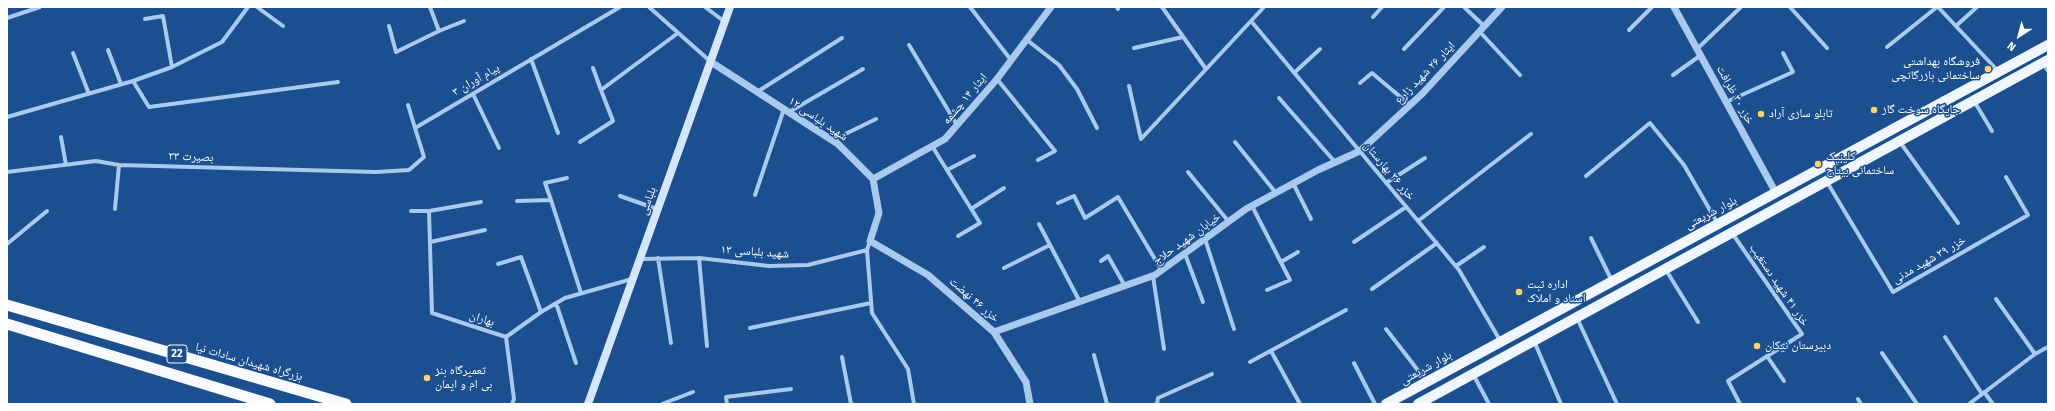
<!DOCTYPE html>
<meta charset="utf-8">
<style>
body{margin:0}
#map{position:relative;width:2055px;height:411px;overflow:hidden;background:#1b4f8f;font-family:"Fira Sans",sans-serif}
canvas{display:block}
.frame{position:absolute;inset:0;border:8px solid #fff;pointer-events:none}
.north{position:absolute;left:1999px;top:16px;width:40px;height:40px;-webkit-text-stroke:3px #1b4f8f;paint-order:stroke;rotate:216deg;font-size:11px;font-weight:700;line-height:16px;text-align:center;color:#fff}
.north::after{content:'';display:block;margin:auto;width:14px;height:18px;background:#fff;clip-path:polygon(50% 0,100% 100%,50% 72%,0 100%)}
</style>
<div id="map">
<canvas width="2055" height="411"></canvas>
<div class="frame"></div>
<div class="north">N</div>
</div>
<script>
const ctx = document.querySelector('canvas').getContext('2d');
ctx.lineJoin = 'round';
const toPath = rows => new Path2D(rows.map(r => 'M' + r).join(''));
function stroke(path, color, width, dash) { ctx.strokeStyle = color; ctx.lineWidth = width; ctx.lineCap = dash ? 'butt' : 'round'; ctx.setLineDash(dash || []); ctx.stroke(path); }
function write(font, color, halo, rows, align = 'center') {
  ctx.font = font + ' "Fira Sans","Noto Naskh Arabic",sans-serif'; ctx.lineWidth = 3; ctx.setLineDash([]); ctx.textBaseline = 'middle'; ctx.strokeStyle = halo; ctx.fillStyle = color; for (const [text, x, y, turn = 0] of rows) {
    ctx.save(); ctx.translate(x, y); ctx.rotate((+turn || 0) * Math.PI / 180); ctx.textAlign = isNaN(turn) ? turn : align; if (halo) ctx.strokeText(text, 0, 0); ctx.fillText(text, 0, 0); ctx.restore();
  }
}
const minor = toPath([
 [257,7,283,26],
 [649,7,711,62],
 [705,7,725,22],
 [970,7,1011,60],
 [1117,7,1118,9],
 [1162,7,1206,69],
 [1464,7,1484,26],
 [1790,7,1827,48],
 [1938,7,1998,71],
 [1373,17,1382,7],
 [7,18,40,7],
 [145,19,163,16,172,67],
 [1251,21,1459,270,1501,342],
 [389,26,396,52,439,31,430,7],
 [1956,26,1977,7],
 [1629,30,1652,7],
 [439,31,464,21],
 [1479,31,1520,75],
 [1027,40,1059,65,1077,89,1097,128],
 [909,45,957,125],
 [1887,47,1937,7],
 [1134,48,1183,37],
 [1404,49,1444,7],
 [1697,49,1741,7],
 [108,50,121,84],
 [73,53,89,94],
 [531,59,558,133],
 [2043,63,2048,71],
 [593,68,601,90],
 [1294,73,1320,49],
 [1673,75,1701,55],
 [997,79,1055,151,1038,160],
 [133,81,149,107,338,82],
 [1360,83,1372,73,1410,105],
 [1129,86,1141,139],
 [757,92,842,38],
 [473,94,499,148],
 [1279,98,1335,162],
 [1974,101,1992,131],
 [1726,102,1793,72,1783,53],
 [408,105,415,128],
 [789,112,863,69],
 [7,117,133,81,172,67,222,42,248,7],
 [61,137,66,165],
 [1141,139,1264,7],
 [833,140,876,119],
 [580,142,613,121,601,90,678,33],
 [1235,142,1276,193],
 [1900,142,1958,223],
 [932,146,980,223,958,236],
 [947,170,974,156],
 [7,172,96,161,119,165,376,172,409,170,424,157,415,128,620,7],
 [1188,172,1229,222],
 [1586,176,1650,123,1684,165,1718,224],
 [1827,182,1893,292,2028,215,2006,177],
 [1293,183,1311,219],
 [1386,183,1425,158],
 [755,195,784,109],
 [620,196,657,209],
 [551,200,545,183,567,178],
 [517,201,551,200,581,293],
 [1058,203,1074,196,1085,218,1118,197,1162,271],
 [1252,206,1290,280,1267,290],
 [115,209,119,165],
 [971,209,1004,188],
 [411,211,429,211,432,313,506,337,541,312,565,298,632,279],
 [429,211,481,202],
 [1418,221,1531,134],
 [1039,224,1080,302],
 [1732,233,1802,334,1728,381,1740,404],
 [1591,238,1612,281],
 [1205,239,1234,329],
 [870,241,867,250,872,313,908,369,914,404],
 [430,242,485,230],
 [1354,242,1406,207],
 [7,244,47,211],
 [1185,254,1203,302],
 [658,258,671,343],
 [699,258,707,346],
 [640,259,699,258,769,266,808,265,867,250],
 [1101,261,1108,256,1125,286],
 [1281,262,1298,252],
 [498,264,521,257,541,312],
 [1456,266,1484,247],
 [1004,268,1050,245],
 [1666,270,1698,322],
 [1153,276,1164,349],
 [1372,289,1437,243],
 [1996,299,2035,354],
 [556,303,576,363],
 [1577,318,1617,404],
 [750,328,871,303],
 [1386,329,1427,382],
 [506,337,514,399,512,404],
 [1945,337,1982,394],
 [1534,341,1561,404],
 [1271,351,1300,404],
 [1882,353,1917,404],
 [1094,355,1107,404],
 [1767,356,1784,381],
 [842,357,851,404],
 [1250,362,1346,310],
 [1354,363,1375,404],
 [1473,374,1489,404],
 [1984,392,1993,404],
 [1858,399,1861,404],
 [662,404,693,392],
 [727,404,726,397,791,389],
 [1157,404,1158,398,1212,374],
 [1969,404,2035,354,2048,347]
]);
const tertiary = toPath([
 [1674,7,1776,193],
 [711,62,838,144,873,179,879,213,870,241,928,275,994,332,1026,382,1030,404],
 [873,179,945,139,997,79,1051,7],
 [994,332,1155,275,1246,209,1318,170,1360,151,1422,94,1502,7]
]);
const secondary = toPath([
 [588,404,730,7]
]);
const primary = toPath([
 [1386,404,2048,45],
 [1418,404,2048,60]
]);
const trunk = toPath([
 [7,305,346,404],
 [7,324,270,404]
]);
const markers = [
 [1988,69,4,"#ffd166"],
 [1874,110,4,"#ffd166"],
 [1761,114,4,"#ffd166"],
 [1818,164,4,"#ffd166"],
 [1519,292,4,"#ffd166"],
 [1757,346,4,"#ffd166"],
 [427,378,4,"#ffd166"]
];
const shields = [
 [177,354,20]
];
const shieldNames = [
 ["22",177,354]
];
const poiNames = [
 ["فروشگاه بهداشتی",1980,62,"right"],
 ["ساختمانی بازرگانچی",1980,76,"right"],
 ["جایگاه سوخت گاز",1882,110],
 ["تابلو سازی آراد",1769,114],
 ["کلینیک",1826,157],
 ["ساختمانی بیتاج",1826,171],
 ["اداره ثبت",1527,285],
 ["اسناد و املاک",1527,299],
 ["دبیرستان نیکان",1765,346],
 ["تعمیرگاه بنز",435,371],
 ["بی ام و ایمان",435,385]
];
const streetNames = [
 ["ایثار ۲۶ شهید زارع",1425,73,-46],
 ["پیام آوران ۳",476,80,-30],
 ["خزر ۳۰ ظرافت",1735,95,61],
 ["ایثار ۱۴ چشمه",965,99,-50],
 ["شهید بلباسی ١٢",818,119,34],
 ["بصیرت ۳۳",191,157,2],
 ["خزر ۳۶ بهارستان",1389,171,50],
 ["بلباسی",648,201,-70],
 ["بلوار شریعتی",1711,213,-28],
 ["خیابان شهید حلاج",1187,239,-36],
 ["شهید بلباسی ١٣",755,252,4],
 ["خزر ۳۹ شهید مدنی",1929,260,-30],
 ["خزر ۴۱ شهید دستغیب",1779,285,56],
 ["خزر ۴۶ نهضت",974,300,41],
 ["بهاران",482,319,18],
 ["بزرگراه شهیدان سادات نیا",249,362,16],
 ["بلوار شریعتی",1426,368,-29]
];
stroke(minor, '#a9c9ee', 4);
stroke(tertiary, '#a9c9ee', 7);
stroke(secondary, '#d6e6fa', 8);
stroke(primary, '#f0f6ff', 10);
stroke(trunk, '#f8faff', 11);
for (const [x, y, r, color] of markers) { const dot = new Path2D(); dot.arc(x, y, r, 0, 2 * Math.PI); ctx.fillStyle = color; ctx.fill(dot); stroke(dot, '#1b4f8f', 1.5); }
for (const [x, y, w] of shields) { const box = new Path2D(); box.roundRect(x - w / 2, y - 9, w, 18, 3); ctx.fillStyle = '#1b4f8f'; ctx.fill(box); stroke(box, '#fff', 1); }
write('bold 11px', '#fff', null, shieldNames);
write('12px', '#fff', '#1b4f8f', poiNames, 'left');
write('12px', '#fff', '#1b4f8f', streetNames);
</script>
